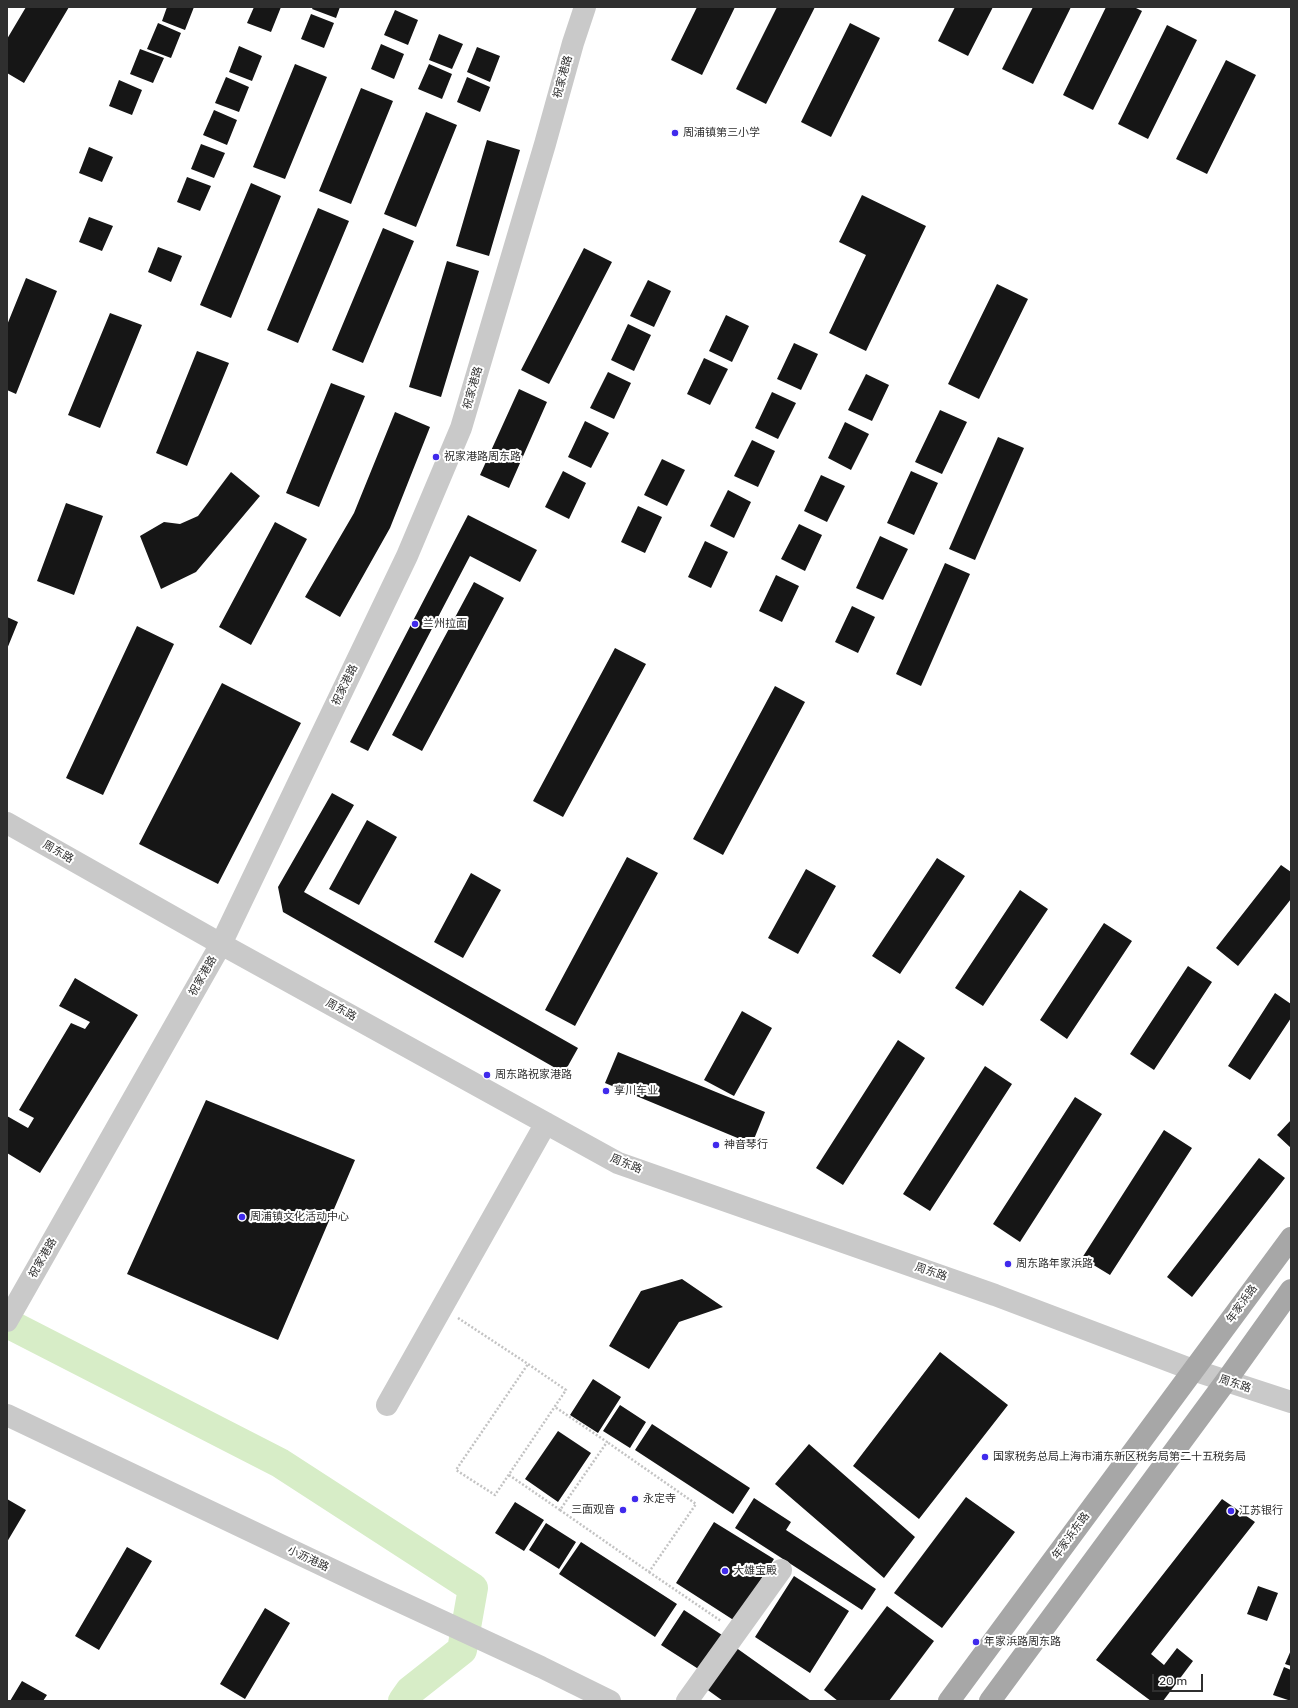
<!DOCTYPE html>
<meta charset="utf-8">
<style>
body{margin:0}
#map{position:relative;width:1298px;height:1708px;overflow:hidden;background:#fff;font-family:Rubik,sans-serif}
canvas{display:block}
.frame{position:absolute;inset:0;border:8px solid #2f2f2f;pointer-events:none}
.scale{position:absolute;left:1152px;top:1674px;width:51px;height:18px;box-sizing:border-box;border:2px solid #2f2f2f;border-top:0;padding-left:5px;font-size:12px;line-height:14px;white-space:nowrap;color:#2f2f2f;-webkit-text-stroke:3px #fff;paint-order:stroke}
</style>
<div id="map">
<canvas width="1298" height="1708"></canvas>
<div class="frame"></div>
<div class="scale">20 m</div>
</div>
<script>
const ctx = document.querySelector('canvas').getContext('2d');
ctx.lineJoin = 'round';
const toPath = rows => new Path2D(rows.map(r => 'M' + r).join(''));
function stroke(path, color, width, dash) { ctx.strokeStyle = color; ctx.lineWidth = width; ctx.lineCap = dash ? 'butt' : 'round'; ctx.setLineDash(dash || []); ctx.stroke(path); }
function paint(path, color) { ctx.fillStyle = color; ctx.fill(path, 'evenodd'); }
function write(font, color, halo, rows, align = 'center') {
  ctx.font = font + ' Rubik,"Noto Sans SC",sans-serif'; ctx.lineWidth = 4; ctx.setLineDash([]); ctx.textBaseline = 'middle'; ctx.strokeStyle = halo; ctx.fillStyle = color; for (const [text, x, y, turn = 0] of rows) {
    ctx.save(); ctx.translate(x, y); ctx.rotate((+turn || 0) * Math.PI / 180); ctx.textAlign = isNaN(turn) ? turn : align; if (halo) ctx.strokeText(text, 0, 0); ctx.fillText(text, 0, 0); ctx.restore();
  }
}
const river = toPath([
 [7,1323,280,1463,473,1588,462,1650,410,1691,403,1701]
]);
const building = toPath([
 [26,7,69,7,24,83,7,73,7,39],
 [167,7,194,7,185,30,162,21],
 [254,7,281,7,271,32,247,23],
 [313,7,340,7,336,18,312,9],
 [697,7,735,7,702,75,671,60],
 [777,7,815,7,766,104,736,89],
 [955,7,993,7,968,56,938,41],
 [1033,7,1071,7,1033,84,1002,69],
 [1106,7,1134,7,1142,11,1093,110,1063,95],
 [395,10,418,20,408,45,384,35],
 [311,14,334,23,324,48,301,39],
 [158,23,181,33,171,58,147,49],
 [850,23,880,38,831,137,801,122],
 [1167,25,1197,40,1148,139,1118,124],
 [439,34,463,44,452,69,429,60],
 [381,44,404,54,394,79,371,69],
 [239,46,262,56,252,81,229,72],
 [477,47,500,56,490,82,467,72],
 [140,49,164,58,153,83,130,74],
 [1226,60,1256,75,1207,174,1176,159],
 [295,64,327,77,285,179,253,167],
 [429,64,452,74,442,99,418,89],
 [226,77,249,87,239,112,215,103],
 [467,77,490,87,480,112,457,102],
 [119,80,142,90,132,115,109,106],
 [361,88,393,101,351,204,319,191],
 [214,110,237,120,227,145,203,135],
 [426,112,457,125,416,227,384,214],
 [487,140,520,150,489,256,456,246],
 [201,144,225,153,214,178,191,169],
 [89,147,113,157,102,182,79,173],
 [187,177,211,186,200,211,177,202],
 [251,183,281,196,231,318,200,305],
 [862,195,926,226,866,351,829,333,866,255,839,242],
 [318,208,349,221,298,343,267,330],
 [89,217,113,226,102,251,79,242],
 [383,228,414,241,363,363,332,350],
 [158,247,182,256,171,282,148,272],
 [584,248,612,262,549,384,521,370],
 [447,261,479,271,441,397,409,387],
 [26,278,57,291,16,394,7,390,7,325],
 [648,280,671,291,654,327,630,316],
 [997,284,1028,299,979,399,948,384],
 [110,313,142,325,100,428,68,415],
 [726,315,749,326,732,362,709,351],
 [628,324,651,335,634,371,611,360],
 [794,343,818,354,801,390,777,379],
 [197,351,229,363,187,466,156,453],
 [704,358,728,369,710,405,687,394],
 [608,372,631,383,614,419,590,408],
 [866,374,889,385,872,421,848,410],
 [331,383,365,396,319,507,286,493],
 [519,389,547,402,509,488,480,475],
 [772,392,796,403,778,439,755,428],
 [940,410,967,422,942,474,915,462],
 [395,412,430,427,390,528,340,617,305,597,354,513],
 [585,421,609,433,591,468,568,457],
 [845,422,869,434,851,470,828,458],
 [998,437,1024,448,975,560,949,549],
 [752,440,775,451,758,487,734,476],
 [662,459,685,470,667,506,644,495],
 [563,471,586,483,569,519,545,507],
 [911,471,938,483,914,535,887,523],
 [231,472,260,496,196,572,161,589,140,536,164,522,180,524,198,516],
 [821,475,845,486,827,522,804,511],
 [728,490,751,502,734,538,710,526],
 [66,503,103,516,74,595,37,581],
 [638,506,662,517,645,553,621,542],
 [468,515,537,550,520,582,470,556,368,751,350,742],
 [275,522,307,539,251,645,219,627],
 [799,524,822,535,805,571,781,559],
 [880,536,908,549,883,600,856,588],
 [705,541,728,552,711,588,688,577],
 [945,563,970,574,921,686,896,674],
 [776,575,799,586,782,622,759,611],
 [474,582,504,598,422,751,392,735],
 [852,606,875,617,858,653,835,642],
 [7,617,18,622,7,649],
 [137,626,174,644,103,795,66,778],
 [615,648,646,664,563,817,533,801],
 [222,683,301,723,218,884,139,844],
 [775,686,805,702,723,855,693,839],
 [332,793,354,805,304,892,578,1048,564,1073,283,912,278,887],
 [367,820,397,837,359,905,329,889],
 [627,857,658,873,575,1026,545,1010],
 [937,858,965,876,900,974,872,956],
 [1281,865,1291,872,1291,899,1238,966,1216,948],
 [806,869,836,886,798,954,768,938],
 [471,873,501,890,463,958,434,942],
 [1020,890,1048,909,983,1006,955,988],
 [1104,923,1132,941,1067,1039,1040,1020],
 [1188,966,1212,982,1154,1070,1130,1054],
 [75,978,138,1015,40,1173,7,1153,7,1116,28,1128,34,1118,19,1110,71,1023,85,1029,90,1022,59,1006],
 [1275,993,1291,1004,1291,1018,1250,1080,1228,1066],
 [742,1011,772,1028,734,1096,704,1080],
 [898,1040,925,1058,843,1185,816,1168],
 [618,1052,765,1112,752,1144,605,1083],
 [985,1066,1012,1084,930,1211,903,1194],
 [1075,1097,1102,1114,1020,1242,993,1224],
 [206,1100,355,1160,278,1340,127,1274],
 [1291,1120,1291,1148,1277,1135],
 [1164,1130,1192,1148,1110,1275,1082,1258],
 [1259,1158,1285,1178,1192,1297,1167,1277],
 [682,1279,723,1307,679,1322,649,1369,609,1346,641,1291],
 [940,1352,1008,1405,919,1519,853,1466],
 [593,1379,621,1397,598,1433,570,1415],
 [620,1405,646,1422,630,1448,603,1431],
 [652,1424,750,1488,733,1514,635,1450],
 [558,1431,591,1453,558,1502,525,1479],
 [809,1444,915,1537,884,1578,775,1484],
 [966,1497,1015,1532,942,1628,894,1593],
 [754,1498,791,1522,786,1530,876,1589,862,1610,735,1528],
 [7,1499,26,1510,7,1542],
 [1222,1499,1255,1522,1151,1654,1164,1665,1177,1648,1193,1661,1163,1701,1151,1701,1096,1660],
 [515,1502,544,1520,524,1551,495,1533],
 [714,1522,774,1559,735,1621,676,1583],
 [546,1523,576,1542,559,1569,529,1550],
 [581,1542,677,1604,655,1637,559,1574],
 [127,1547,152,1561,99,1650,75,1636],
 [794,1576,849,1611,810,1673,755,1637],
 [1258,1586,1278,1593,1267,1621,1247,1614],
 [887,1606,934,1641,889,1701,838,1701,824,1690],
 [265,1608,290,1623,245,1699,220,1684],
 [684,1610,722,1635,700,1670,661,1645],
 [735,1647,811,1701,723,1701,705,1688],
 [1291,1650,1291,1666,1285,1664],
 [1284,1667,1291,1670,1291,1701,1273,1695],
 [22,1681,47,1695,43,1701,10,1701]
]);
const path = toPath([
 [458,1318,528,1364,566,1390,495,1495,456,1470,528,1364],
 [509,1475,560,1510,607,1442,555,1407],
 [560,1510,649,1572,696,1504,607,1442],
 [649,1572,721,1621]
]);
const minor = toPath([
 [7,823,221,944,618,1163,995,1295,1193,1370,1291,1402],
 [7,1321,221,944,407,556,461,428,545,144,573,43,585,7],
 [387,1405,546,1123],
 [7,1415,379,1592,541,1667,610,1701],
 [687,1701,781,1570]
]);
const major = toPath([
 [949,1701,1291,1238],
 [990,1701,1226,1381,1291,1290]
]);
const markers = [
 [675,133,4,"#402aec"],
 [436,457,4,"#402aec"],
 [415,624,4,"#402aec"],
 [487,1075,4,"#402aec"],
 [606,1091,4,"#402aec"],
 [716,1145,4,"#402aec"],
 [242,1217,4,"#402aec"],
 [1008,1264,4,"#402aec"],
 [985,1457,4,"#402aec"],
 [635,1499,4,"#402aec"],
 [623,1510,4,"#402aec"],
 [1231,1511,4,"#402aec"],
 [725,1571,4,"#402aec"],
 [976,1642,4,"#402aec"]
];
const streetNames = [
 ["祝家港路",563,77,-75],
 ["祝家港路",473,388,-74],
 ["祝家港路",345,685,-64],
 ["周东路",58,852,30],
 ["祝家港路",203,976,-60],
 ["周东路",341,1010,29],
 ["周东路",626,1164,22],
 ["祝家港路",43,1258,-60],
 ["周东路",931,1272,19],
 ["年家浜路",1242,1304,-54],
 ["周东路",1235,1384,18],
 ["年家浜东路",1071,1536,-54],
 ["小沥港路",308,1559,25]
];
const poiNames = [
 ["周浦镇第三小学",683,133],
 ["祝家港路周东路",444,457],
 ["兰州拉面",423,624],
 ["周东路祝家港路",495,1075],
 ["享川车业",614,1091],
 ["神音琴行",724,1145],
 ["周浦镇文化活动中心",250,1217],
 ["周东路年家浜路",1016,1264],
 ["国家税务总局上海市浦东新区税务局第二十五税务局",993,1457],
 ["永定寺",643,1499],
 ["三面观音",615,1510,"right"],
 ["江苏银行",1239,1511],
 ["大雄宝殿",733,1571],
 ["年家浜路周东路",984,1642]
];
stroke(river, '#d7edc7', 30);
paint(building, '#161616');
stroke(path, '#c3c3c3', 2.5, [2, 2]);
stroke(minor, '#c9c9c9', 22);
stroke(major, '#a7a7a7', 22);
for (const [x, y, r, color] of markers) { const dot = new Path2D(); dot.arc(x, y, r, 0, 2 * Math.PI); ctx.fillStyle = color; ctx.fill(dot); stroke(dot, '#fff', 1.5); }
write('11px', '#2f2f2f', '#fff', streetNames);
write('11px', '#2f2f2f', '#fff', poiNames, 'left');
</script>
